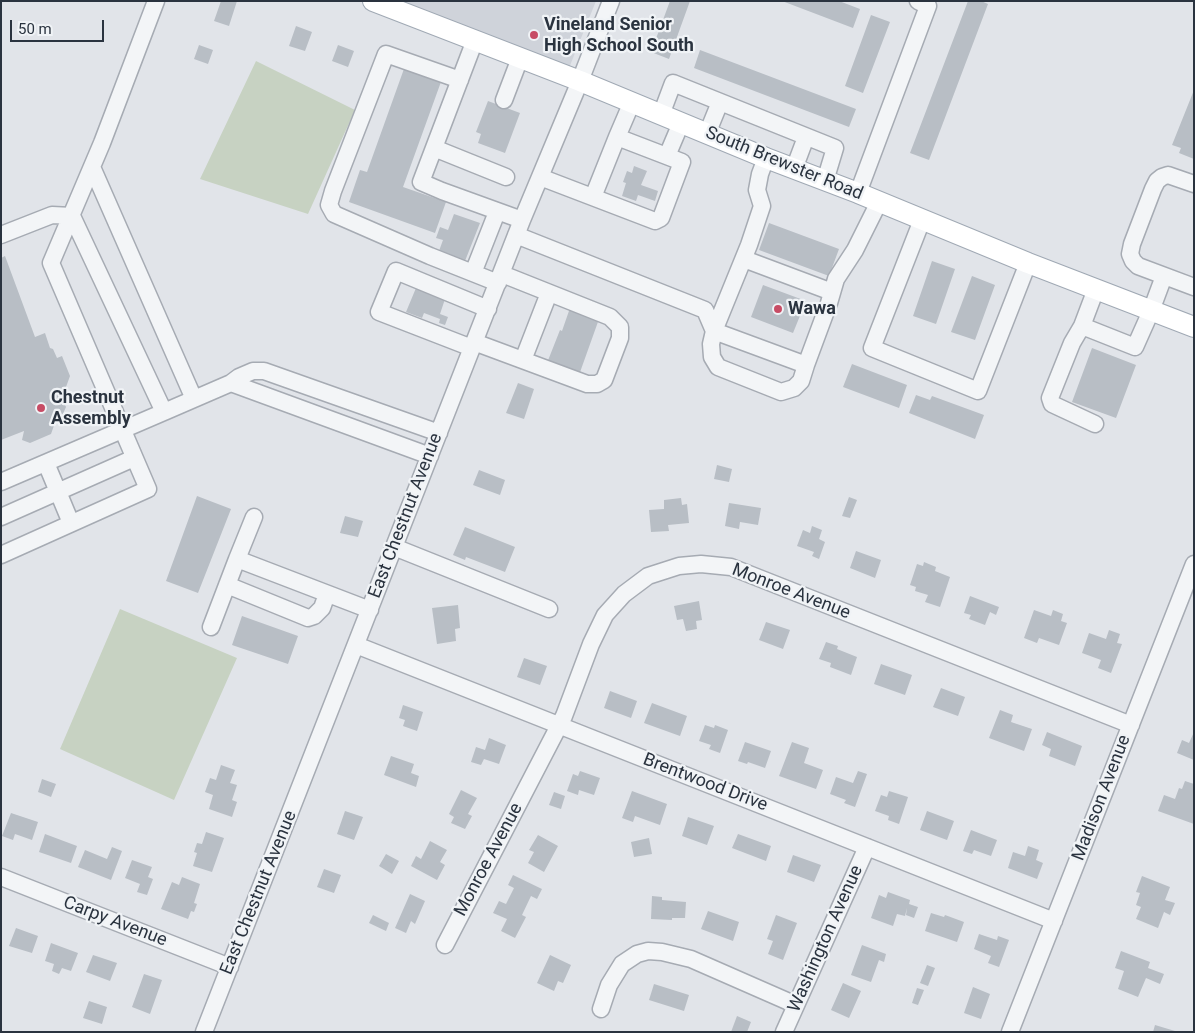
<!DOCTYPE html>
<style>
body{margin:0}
#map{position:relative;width:1195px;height:1033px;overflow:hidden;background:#e1e4e9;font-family:Roboto,sans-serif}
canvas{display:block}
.frame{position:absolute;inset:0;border:2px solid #2a333f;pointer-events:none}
.scale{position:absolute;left:10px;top:20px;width:94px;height:22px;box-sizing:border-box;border:2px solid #2a333f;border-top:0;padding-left:6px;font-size:15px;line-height:18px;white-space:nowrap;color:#2a333f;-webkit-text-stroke:4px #f0f3f6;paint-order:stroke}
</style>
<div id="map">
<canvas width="1195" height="1033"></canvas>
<div class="frame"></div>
<div class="scale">50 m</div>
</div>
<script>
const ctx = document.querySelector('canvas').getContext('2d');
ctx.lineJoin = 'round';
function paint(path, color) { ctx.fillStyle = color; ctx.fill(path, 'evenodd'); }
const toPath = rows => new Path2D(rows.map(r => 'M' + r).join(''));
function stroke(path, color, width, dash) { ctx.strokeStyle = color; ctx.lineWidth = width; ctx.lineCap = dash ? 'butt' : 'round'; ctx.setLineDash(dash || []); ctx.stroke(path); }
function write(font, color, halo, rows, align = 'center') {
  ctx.font = font + ' Roboto,sans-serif'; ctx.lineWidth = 4.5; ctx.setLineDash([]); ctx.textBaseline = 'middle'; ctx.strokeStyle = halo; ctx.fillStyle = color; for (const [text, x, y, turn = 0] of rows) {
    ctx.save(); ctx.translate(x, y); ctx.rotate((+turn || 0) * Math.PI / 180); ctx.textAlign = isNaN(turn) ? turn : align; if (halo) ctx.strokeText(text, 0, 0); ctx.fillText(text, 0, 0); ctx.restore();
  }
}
const built = toPath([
 [401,1,596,1,569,68]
]);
const green = toPath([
 [256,61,355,110,308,214,200,179],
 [120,609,237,658,174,800,60,749]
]);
const building = toPath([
 [221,1,237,1,229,26,214,21],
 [670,1,690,1,669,59,651,52],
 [782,1,839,1,860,9,853,28],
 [968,1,981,1,988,4,929,160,910,153],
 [871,15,890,22,863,93,845,86],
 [296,26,312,32,305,51,289,46],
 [199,45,213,50,208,64,194,59],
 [338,45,354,51,348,67,332,61],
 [700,50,856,109,849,127,694,68],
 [405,66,442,79,403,187,446,202,435,233,349,202,360,170,367,172],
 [1194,90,1194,159,1179,153,1181,148,1172,145],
 [488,101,520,113,505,153,478,143,481,134,476,132],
 [634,166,647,171,641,185,658,191,655,201,638,195,636,201,622,196,626,183,623,182,627,171,632,173],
 [454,214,480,223,465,261,439,251,443,240,436,238,440,227,448,230],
 [769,223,839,249,829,276,759,250],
 [5,256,35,337,45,333,50,348,53,349,57,358,62,356,70,376,62,398,66,407,62,416,58,414,51,434,30,443,22,440,24,431,1,440,1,258],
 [932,261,955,269,936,324,913,316],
 [972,276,995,285,975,340,951,332],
 [763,285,806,301,793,333,751,317],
 [416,288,445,299,440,314,448,317,445,325,439,323,440,319,424,313,422,318,406,312],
 [570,308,599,319,579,375,547,363,560,330,562,331],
 [1092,348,1136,365,1116,418,1072,402],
 [852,364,907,385,899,408,843,387],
 [518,383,534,389,524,419,506,413],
 [916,395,930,400,932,396,984,415,975,439,909,413],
 [717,465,732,469,729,482,714,479],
 [479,470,505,480,500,495,473,485],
 [197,496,231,509,198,593,166,581],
 [849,497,857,500,850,518,842,516],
 [681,498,682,505,687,504,689,523,668,525,669,531,651,532,649,510,664,509,664,500],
 [729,503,761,508,758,525,740,522,739,529,725,526],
 [345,516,363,521,358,537,340,533],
 [812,526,822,530,819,539,825,542,819,559,812,556,814,552,797,546,803,530,810,533],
 [465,527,515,547,505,572,466,557,465,560,453,555],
 [856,551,881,560,875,578,850,568],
 [924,562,936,567,935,571,950,577,940,607,925,602,928,595,915,591,916,587,910,585,917,564,923,566],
 [970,596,999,607,996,615,990,612,985,625,969,619,971,615,964,613],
 [699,601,702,620,696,621,697,629,686,631,683,619,677,620,674,606],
 [458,605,460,628,455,629,456,641,437,644,432,608],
 [1034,610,1051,616,1053,610,1063,614,1061,621,1067,623,1059,645,1039,638,1037,643,1024,638],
 [242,616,298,636,288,664,232,645],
 [766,622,790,630,783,649,759,640],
 [1109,630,1120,634,1117,643,1122,644,1111,673,1098,668,1101,660,1082,653,1089,633,1106,639],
 [826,642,838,646,837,649,857,657,851,675,830,667,831,663,819,659],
 [524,658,547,666,540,685,517,677],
 [881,664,912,675,905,695,874,684],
 [941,688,965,697,958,716,933,707],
 [610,691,637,701,631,718,604,708],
 [652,703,687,716,680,736,644,723],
 [403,705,423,712,417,731,403,726,405,720,399,718],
 [1000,710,1013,715,1011,722,1032,729,1024,751,989,738],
 [705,725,714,728,715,725,728,730,720,753,709,749,711,745,699,741],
 [1047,732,1082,746,1075,766,1049,756,1051,749,1042,745],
 [1194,732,1194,760,1177,753,1182,740,1189,743],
 [489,738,506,745,499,764,484,759,481,765,471,762,476,747,485,750],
 [745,742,771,751,765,768,748,762,747,764,738,761],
 [792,742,809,748,804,763,823,770,816,789,779,776],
 [391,756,414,764,411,773,419,776,416,787,384,775],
 [221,765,235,770,230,783,237,785,232,800,237,802,232,817,209,809,213,795,205,792,210,778,216,780],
 [580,771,600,778,594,795,579,790,578,795,567,791,573,774,578,776],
 [858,771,867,774,855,807,844,803,846,800,830,794,836,777,853,783],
 [42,779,56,784,51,797,38,792],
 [1185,781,1194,784,1194,824,1158,811,1164,795,1175,799,1179,788,1182,789],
 [461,790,477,798,468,814,472,816,465,829,451,823,454,817,449,814],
 [632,791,667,804,660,825,635,816,633,822,622,818],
 [889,791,908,797,899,824,888,820,889,816,875,811,881,795,887,797],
 [554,792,565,796,561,809,549,805],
 [345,811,363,817,354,840,337,834],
 [927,811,954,821,947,840,920,830],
 [11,813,38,822,32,840,15,834,13,840,2,836],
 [688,817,714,826,707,845,682,836],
 [971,830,997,840,991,856,974,850,972,854,963,851],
 [206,832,224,838,212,872,193,866,197,853,194,852,197,843,202,844],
 [45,834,77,846,71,863,39,852],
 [738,834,771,846,766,861,732,848],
 [538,835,558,846,544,872,528,863,534,852,529,850],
 [649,838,652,854,634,857,631,842],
 [430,841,447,850,440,862,445,865,437,880,411,866,416,856,421,859],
 [1028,846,1039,850,1036,860,1043,863,1037,879,1008,868,1013,852,1025,856],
 [112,847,122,851,111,880,78,867,85,850,107,859],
 [386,854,399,861,392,874,379,866],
 [793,855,821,865,814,882,787,872],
 [132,860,152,867,148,877,153,879,147,895,137,892,140,884,125,878],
 [324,869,341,875,334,893,317,887],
 [513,875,542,889,537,899,531,896,522,915,526,917,515,938,501,931,507,919,493,913,499,901,506,904,514,888,508,885],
 [1142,876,1170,887,1165,900,1175,903,1170,915,1164,912,1158,928,1136,919,1141,907,1136,905,1140,893,1136,892],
 [182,877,200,884,194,903,197,904,194,912,191,911,188,919,161,909,172,882,179,885],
 [888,892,910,900,909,904,918,907,914,918,906,915,907,908,905,916,897,914,893,926,871,918,879,895,886,898],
 [410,894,425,901,415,924,411,921,406,933,395,928],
 [652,896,662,897,662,900,686,902,685,918,672,918,672,920,651,919],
 [708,911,739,922,733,941,701,929],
 [931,913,944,917,945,915,964,922,957,942,925,931],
 [373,915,389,923,386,931,369,923],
 [776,915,797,923,783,960,768,954,773,941,767,939],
 [16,928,38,936,32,953,9,946],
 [979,934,997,940,998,936,1009,940,999,967,988,963,991,956,974,949],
 [51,943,78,953,71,971,62,968,59,974,52,971,54,964,45,961],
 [862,945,886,954,884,962,879,960,871,982,851,975],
 [1121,951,1150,962,1148,968,1164,974,1160,984,1146,978,1138,997,1118,989,1124,971,1115,968],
 [93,955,117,963,110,981,86,972],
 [550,955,571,965,563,983,558,981,554,991,537,983],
 [927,965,935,968,928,986,920,983],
 [144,974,162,980,150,1014,132,1007],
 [843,983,861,991,849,1018,831,1010],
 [654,984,689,995,684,1011,649,1000],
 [973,987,990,994,981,1019,964,1013],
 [917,988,924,990,918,1005,912,1003],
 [89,1001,107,1007,102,1024,83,1018],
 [737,1016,751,1022,747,1032,731,1032],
 [1155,1025,1175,1031,1175,1032,1153,1032]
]);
const minor = toPath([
 [475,40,421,182,442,191,522,220],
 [460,80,386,54,333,191,329,205,334,214,430,256,498,283],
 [504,100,520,58],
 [661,115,673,83,835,148,825,181],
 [707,134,720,102],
 [617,137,632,102],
 [434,148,506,177],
 [667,156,681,123],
 [766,158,760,174,757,190,762,206,749,245,714,331,711,344,712,357,718,367,781,392,794,388,801,381,806,365],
 [92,167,194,399],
 [794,169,806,137],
 [540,177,655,221,661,218,682,162,617,137,593,197],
 [1194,184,1168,175,1162,177,1157,181,1153,189,1132,244,1130,254,1133,261,1138,266,1194,287],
 [858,193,928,6,918,1],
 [922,220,872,348,978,391,1028,263],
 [1,235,52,215,72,216,164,412,1,482],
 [516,235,705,310,714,331,806,365,829,303,836,279,855,250,879,202],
 [744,259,832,292],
 [473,273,497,212],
 [1096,289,1082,326,1135,347,1151,311,1164,276],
 [1082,326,1072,343,1050,398,1052,404,1095,424],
 [474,342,587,384,597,384,604,380,620,338,620,327,610,317,502,274],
 [472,348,379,312,396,271,488,309],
 [523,360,549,293],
 [231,383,430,456],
 [164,412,231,383,239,377,253,371,264,371,439,433],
 [46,463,71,523],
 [1,517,134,458],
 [394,547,549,609],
 [1,555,148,489,51,263,102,143,156,1],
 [237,559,254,517],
 [227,585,308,618,314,616,322,608,327,594],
 [211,627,237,559,370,610],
 [356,645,1054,921],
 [1,877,230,967],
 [445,945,564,716,591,644,605,615,624,594,648,576,679,566,701,564,731,567,1131,725],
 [601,1009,609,985,622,964,637,954,648,951,662,952,691,959,796,1005],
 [204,1032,522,220,580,81,611,1],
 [784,1032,867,847],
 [1010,1032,1194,564]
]);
const major = toPath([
 [373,1,580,81,766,158,858,193,1028,263,1194,327]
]);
const markers = [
 [534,35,5,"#c74c65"],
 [778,309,5,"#c74c65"],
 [41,408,5,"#c74c65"]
];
const poiNames = [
 ["Vineland Senior",544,25],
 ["High School South",544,46],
 ["Wawa",788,309],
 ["Chestnut",51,398],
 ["Assembly",51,419]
];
const streetNames = [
 ["South Brewster Road",784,164,22],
 ["East Chestnut Avenue",406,516,-69],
 ["Monroe Avenue",791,592,21],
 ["Brentwood Drive",705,783,21],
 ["Madison Avenue",1102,798,-69],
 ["Monroe Avenue",489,860,-62],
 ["East Chestnut Avenue",259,893,-68],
 ["Carpy Avenue",115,922,21],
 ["Washington Avenue",826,939,-66]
];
paint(built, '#cfd3da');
paint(green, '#c7d2c2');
paint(building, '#b8bec5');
stroke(minor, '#a6abb3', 19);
stroke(major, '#a0a9b4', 22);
stroke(minor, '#f3f5f7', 16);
stroke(major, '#fff', 20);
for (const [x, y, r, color] of markers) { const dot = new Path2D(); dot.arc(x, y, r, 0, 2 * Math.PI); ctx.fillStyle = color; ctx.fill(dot); stroke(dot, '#f0f3f6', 2); }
write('bold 18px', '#2a333f', '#f0f3f6', poiNames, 'left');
write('18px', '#2a333f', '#f0f3f6', streetNames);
</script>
